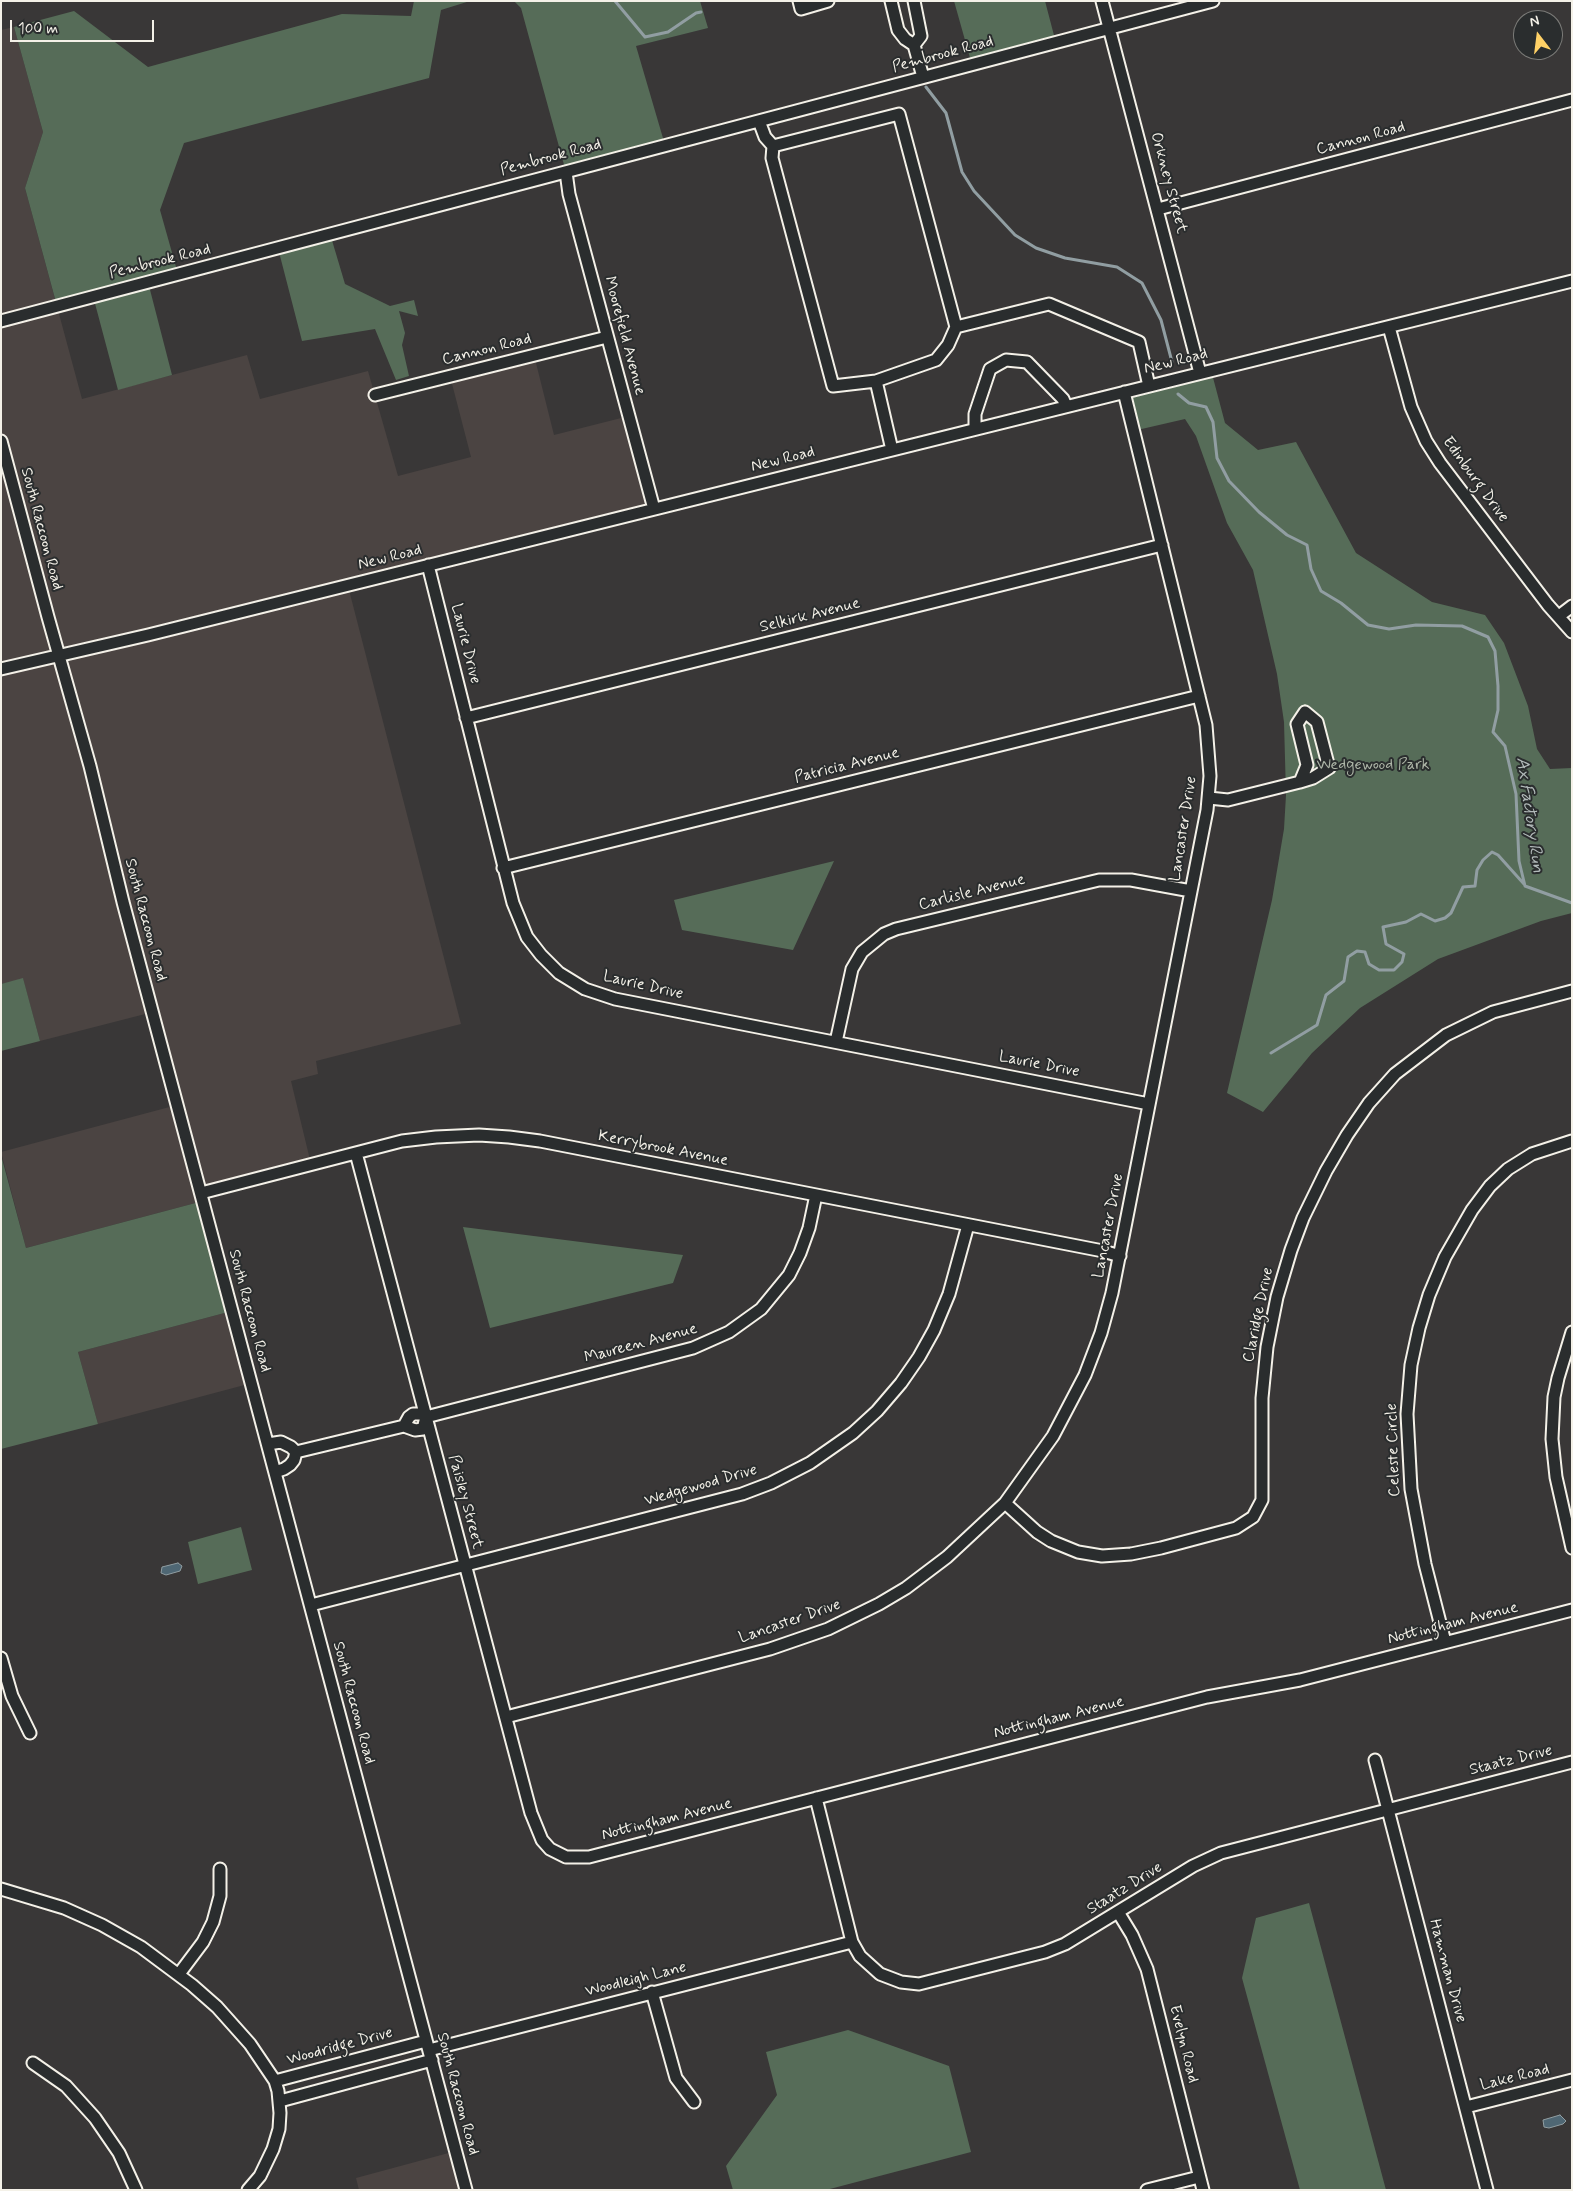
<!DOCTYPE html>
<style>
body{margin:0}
#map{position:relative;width:1573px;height:2191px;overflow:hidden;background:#393737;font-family:Mynerve,sans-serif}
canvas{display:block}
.frame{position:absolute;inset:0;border:2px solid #f4f1e8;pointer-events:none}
.north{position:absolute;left:1513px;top:10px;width:50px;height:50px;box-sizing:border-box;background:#2a2d2e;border:1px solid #7b7b78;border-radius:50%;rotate:345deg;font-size:14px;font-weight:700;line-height:20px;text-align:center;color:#f4f1e8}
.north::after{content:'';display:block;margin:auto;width:18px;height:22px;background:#ffd166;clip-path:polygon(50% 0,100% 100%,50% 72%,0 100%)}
.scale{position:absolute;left:10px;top:20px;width:144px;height:22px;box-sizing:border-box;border:2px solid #f4f1e8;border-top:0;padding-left:6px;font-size:15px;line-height:18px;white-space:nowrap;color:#f4f1e8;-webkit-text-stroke:4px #2a2d2e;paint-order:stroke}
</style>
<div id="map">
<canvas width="1573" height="2191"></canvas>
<div class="frame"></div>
<div class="north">N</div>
<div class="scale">100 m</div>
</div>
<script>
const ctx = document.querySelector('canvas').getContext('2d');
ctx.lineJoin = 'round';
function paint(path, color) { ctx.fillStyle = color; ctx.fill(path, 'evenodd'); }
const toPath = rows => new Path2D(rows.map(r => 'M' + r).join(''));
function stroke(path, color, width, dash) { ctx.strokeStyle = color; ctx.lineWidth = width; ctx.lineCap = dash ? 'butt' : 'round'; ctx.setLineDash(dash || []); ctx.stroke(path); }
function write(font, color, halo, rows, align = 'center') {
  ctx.font = font + ' Mynerve,sans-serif'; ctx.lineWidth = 4; ctx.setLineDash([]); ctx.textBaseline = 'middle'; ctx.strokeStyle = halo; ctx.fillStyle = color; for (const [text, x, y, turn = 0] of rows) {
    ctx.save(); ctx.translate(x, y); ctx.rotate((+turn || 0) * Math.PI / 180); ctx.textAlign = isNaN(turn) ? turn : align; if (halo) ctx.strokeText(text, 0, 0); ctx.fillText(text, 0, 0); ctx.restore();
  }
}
const built = toPath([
 [14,27,43,132,25,188,82,399,247,355,260,399,368,371,398,476,471,457,450,376,534,355,554,435,629,416,654,509,348,586,461,1024,316,1061,318,1074,291,1081,311,1164,201,1192,203,1201,26,1248,1,1152,177,1105,153,1012,40,1041,23,979,1,984,1,30],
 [232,1311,252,1383,98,1424,78,1352],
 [456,2151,466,2190,359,2190,356,2178]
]);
const green = toPath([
 [414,1,470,1,441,10,429,78,184,143,160,210,178,274,148,282,172,375,118,390,93,296,57,306,25,188,43,132,14,27,74,11,148,67,342,14,411,16],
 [514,1,700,1,708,28,636,46,665,145,566,172,524,19,521,8],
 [954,1,1045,1,1056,43,972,65],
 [331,237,345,284,390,306,414,300,418,316,399,311,405,333,402,345,409,376,396,380,375,329,302,341,279,252],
 [1211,370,1225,423,1258,450,1296,442,1356,553,1432,602,1485,615,1504,643,1528,706,1537,749,1550,769,1572,768,1572,913,1541,921,1438,959,1360,1008,1312,1053,1263,1112,1227,1093,1272,900,1284,829,1286,795,1284,722,1277,674,1253,570,1227,523,1196,436,1185,419,1133,431,1124,392],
 [834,861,793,950,682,930,674,900],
 [23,978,40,1041,1,1051,1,984],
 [1,1155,26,1248,203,1201,232,1311,78,1352,98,1424,1,1449],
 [463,1227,683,1255,673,1283,490,1328],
 [241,1527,252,1570,198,1584,188,1542],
 [1309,1903,1386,2190,1300,2190,1242,1978,1256,1918],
 [848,2030,949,2066,971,2152,826,2190,733,2190,726,2166,777,2095,766,2052]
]);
const water = toPath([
 [178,1563,182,1566,180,1571,166,1575,161,1573,162,1567,178,1563],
 [1560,2115,1566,2121,1563,2124,1549,2128,1544,2127,1543,2120,1560,2115]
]);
const stream = toPath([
 [615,1,645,37,668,32,696,13,701,12],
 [926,87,946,113,962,172,974,191,1015,235,1036,248,1065,258,1117,267,1142,283,1161,320,1172,362],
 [1178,394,1189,403,1206,407,1213,422,1217,458,1229,481,1259,512,1287,535,1307,545,1311,569,1321,591,1341,603,1368,625,1389,629,1416,625,1462,626,1488,637,1495,651,1498,686,1498,710,1493,732,1505,746,1516,794,1519,861,1525,886,1572,903],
 [1271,1053,1317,1025,1326,995,1344,981,1348,957,1357,951,1365,952,1369,964,1379,970,1394,970,1402,962,1404,954,1386,944,1383,927,1406,922,1421,914,1435,921,1445,918,1451,913,1463,887,1475,886,1477,870,1483,860,1492,852,1498,855,1524,884]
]);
const minor = toPath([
 [799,1,801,9,828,1],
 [891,1,898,30,905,39,914,45,923,77],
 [914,1,921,36,914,45],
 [1102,1,1200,373],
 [759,121,765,137,773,146],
 [566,172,569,194,654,509],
 [1158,209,1572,100],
 [1,321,1213,1],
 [956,327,899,114,773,146,772,158,833,386,876,381,936,360,948,345,956,327,1049,304,1139,342,1149,386],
 [1389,327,1411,407,1426,441,1440,463,1548,605,1572,632],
 [876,381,892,450],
 [375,395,607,337],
 [975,429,975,414,990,369,1006,360,1027,362,1063,399,1066,406],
 [1,441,48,617,90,766,123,902,466,2190],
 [428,565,513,903,527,937,541,955,559,973,585,989,615,999,1149,1104],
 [1559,616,1572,606],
 [1,669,148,635,1572,281],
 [1305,712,1317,722,1329,768,1313,778,1300,782,1307,765,1297,724,1305,712],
 [466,718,1162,545],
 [1209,798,1228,800,1300,782],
 [503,868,1199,696],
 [836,1042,852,969,862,952,884,934,896,929,1099,880,1131,880,1191,891],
 [356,1153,531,1813,542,1840,550,1849,566,1857,589,1857,1207,1697,1300,1680,1572,1610],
 [201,1193,402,1141,436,1137,479,1135,509,1137,540,1141,1103,1251,1120,1256],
 [1572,1332,1558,1378,1554,1397,1552,1439,1556,1477,1572,1548],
 [426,1417,693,1348,729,1332,761,1309,789,1275,800,1253,809,1228,816,1195],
 [404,1426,415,1430,423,1429,426,1417],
 [268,1444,281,1442,291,1447,296,1452],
 [275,1472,284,1469,290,1465,294,1460,296,1452,404,1426,409,1417,413,1414,421,1414,426,1417],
 [1005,1503,1037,1532,1051,1541,1078,1552,1102,1556,1131,1554,1161,1548,1236,1528,1253,1517,1262,1500,1262,1398,1267,1347,1277,1297,1291,1250,1303,1218,1326,1171,1347,1135,1369,1103,1395,1074,1446,1035,1493,1012,1572,991],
 [311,1605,742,1494,771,1483,810,1463,853,1433,877,1411,901,1383,919,1357,934,1330,949,1294,968,1225],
 [1445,1642,1425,1564,1411,1489,1407,1414,1411,1365,1419,1328,1429,1295,1445,1257,1472,1210,1490,1186,1508,1169,1532,1154,1572,1141],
 [1,1658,12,1696,30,1733],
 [506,1717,770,1649,828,1629,879,1604,906,1588,947,1557,1005,1503,1053,1436,1085,1375,1101,1333,1112,1293,1207,810,1210,776,1206,725,1124,392],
 [1375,1760,1487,2190],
 [816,1798,852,1942,860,1956,880,1974,901,1982,919,1984,1045,1952,1065,1944,1193,1866,1221,1853,1572,1762],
 [1,1889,64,1908,102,1925,141,1947,192,1985,217,2007,250,2044,275,2081,278,2091,280,2113,279,2129,273,2149,260,2176,248,2190],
 [1118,1912,1132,1935,1147,1969,1203,2190],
 [179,1974,203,1942,213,1922,220,1896,220,1869],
 [652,1992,676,2078,694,2102],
 [429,2050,852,1942],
 [33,2063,66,2086,95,2118,119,2153,136,2190],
 [275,2081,426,2041],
 [280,2101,432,2060],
 [1466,2107,1572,2080],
 [1147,2190,1199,2177]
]);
const streetNames = [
 ["Pembrook Road",943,55,-15],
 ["Cannon Road",1361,139,-15],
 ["Pembrook Road",551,158,-15],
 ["Orkney Street",1168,183,75],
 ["Pembrook Road",160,262,-14],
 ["Moorefield Avenue",624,336,75],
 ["Cannon Road",487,350,-14],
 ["New Road",1176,362,-14],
 ["New Road",783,460,-14],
 ["Edinburg Drive",1475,480,54],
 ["South Raccoon Road",41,529,75],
 ["New Road",390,558,-14],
 ["Selkirk Avenue",810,616,-14],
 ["Laurie Drive",465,644,76],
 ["Patricia Avenue",847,766,-14],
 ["Lancaster Drive",1184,829,-81],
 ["Carlisle Avenue",972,893,-14],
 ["South Raccoon Road",145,920,75],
 ["Laurie Drive",643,986,13],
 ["Laurie Drive",1039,1065,11],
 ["Kerrybrook Avenue",663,1149,11],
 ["Lancaster Drive",1109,1226,-79],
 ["South Raccoon Road",249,1311,75],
 ["Claridge Drive",1259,1315,-78],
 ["Maureen Avenue",641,1344,-15],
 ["Celeste Circle",1394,1450,-92],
 ["Wedgewood Drive",701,1486,-16],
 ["Paisley Street",465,1502,75],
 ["Lancaster Drive",790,1622,-19],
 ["Nottingham Avenue",1453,1624,-14],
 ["South Raccoon Road",353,1703,75],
 ["Nottingham Avenue",1059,1718,-14],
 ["Staatz Drive",1511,1761,-14],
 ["Nottingham Avenue",667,1820,-14],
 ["Staatz Drive",1125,1889,-32],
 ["Hamman Drive",1447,1971,75],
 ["Woodleigh Lane",636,1980,-14],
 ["Evelyn Road",1183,2044,76],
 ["Woodridge Drive",340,2047,-15],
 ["Lake Road",1515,2078,-14],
 ["South Raccoon Road",457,2094,75]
];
const parkNames = [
 ["Wedgewood Park",1373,766]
];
const waterNames = [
 ["Ax Factory Run",1529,815,82]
];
paint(built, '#4b4442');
paint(green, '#566c58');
paint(water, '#4f6774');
stroke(water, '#919ea2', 1);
stroke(stream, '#919ea2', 3);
stroke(minor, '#f4f1e8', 15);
stroke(minor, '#2a2d2e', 11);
write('16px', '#f4f1e8', '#2a2d2e', streetNames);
write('16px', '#adb5a7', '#2a2d2e', parkNames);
write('italic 18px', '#b2baba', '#2a2d2e', waterNames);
</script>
